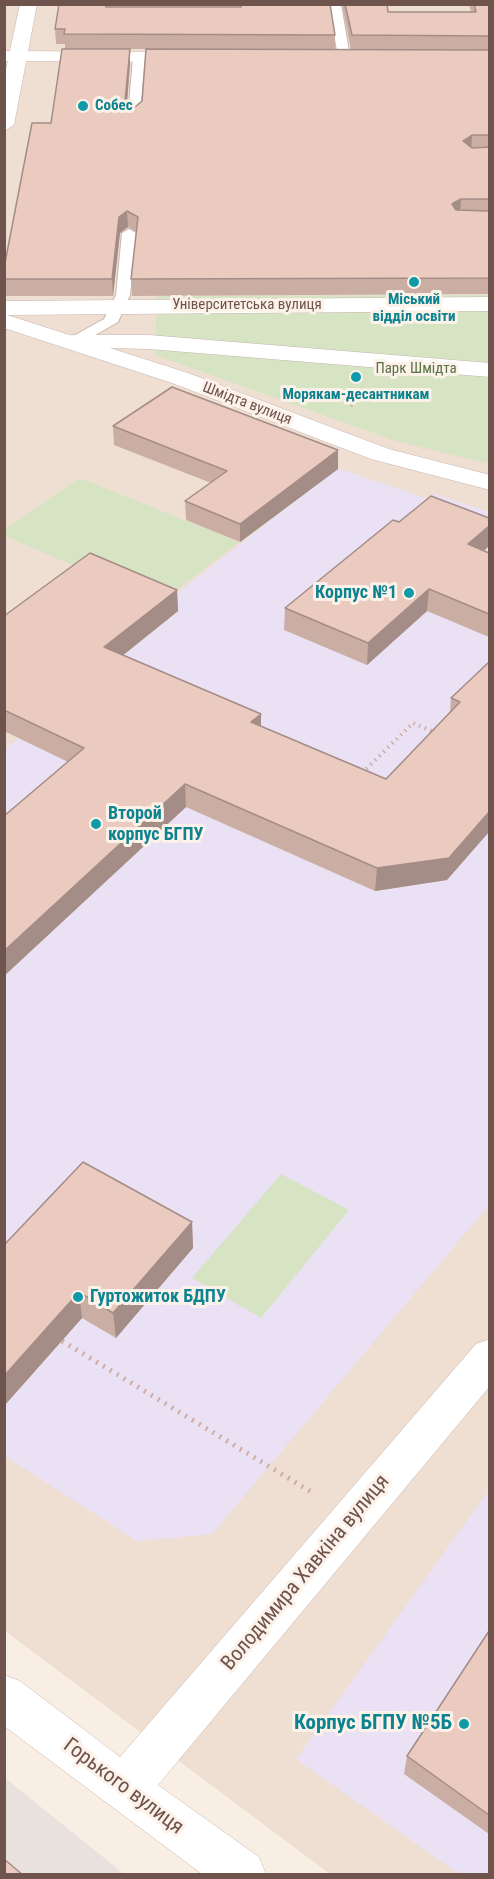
<!DOCTYPE html>
<meta charset="utf-8">
<style>
body{margin:0}
#map{position:relative;width:494px;height:1879px;overflow:hidden;background:#f9eee4;font-family:"Roboto Condensed",sans-serif}
canvas{display:block}
.frame{position:absolute;inset:0;border:6px solid #6e544d;pointer-events:none}
</style>
<div id="map">
<canvas width="494" height="1879"></canvas>
<div class="frame"></div>
</div>
<script>
const ctx = document.querySelector('canvas').getContext('2d');
ctx.lineJoin = 'round';
function paint(path, color) { ctx.fillStyle = color; ctx.fill(path, 'evenodd'); }
const toPath = rows => new Path2D(rows.map(r => 'M' + r).join(''));
function stroke(path, color, width, dash) { ctx.strokeStyle = color; ctx.lineWidth = width; ctx.lineCap = dash ? 'butt' : 'round'; ctx.setLineDash(dash || []); ctx.stroke(path); }
function write(font, color, halo, rows, align = 'center') {
  ctx.font = font + ' "Roboto Condensed",sans-serif'; ctx.lineWidth = 6; ctx.setLineDash([]); ctx.textBaseline = 'middle'; ctx.strokeStyle = halo; ctx.fillStyle = color; for (const [text, x, y, turn = 0] of rows) {
    ctx.save(); ctx.translate(x, y); ctx.rotate((+turn || 0) * Math.PI / 180); ctx.textAlign = isNaN(turn) ? turn : align; if (halo) ctx.strokeText(text, 0, 0); ctx.fillText(text, 0, 0); ctx.restore();
  }
}
const residential = toPath([
 [4,5,489,5,489,1874,330,1874,5,1631]
]);
const industrial = toPath([
 [5,1778,124,1874,5,1874]
]);
const education = toPath([
 [338,468,428,499,435,494,489,512,489,1205,212,1534,137,1541,5,1456,4,750,179,611,163,604],
 [489,1490,489,1874,459,1874,296,1759]
]);
const green = toPath([
 [489,295,489,464,396,441,155,355,157,296],
 [80,478,239,542,160,603,5,536,5,529],
 [281,1174,349,1210,261,1318,192,1278]
]);
const pathFar2 = toPath([
 [351,406,369,393]
]);
const pathFar1 = toPath([
 [362,773,413,723,434,732]
]);
const path = toPath([
 [62,1341,313,1493]
]);
const service = toPath([
 [329,4,341,4,350,57,348,60,338,57,329,4],
 [139,53,145,57,140,116,134,120,128,116,133,57,139,53],
 [129,229,136,233,130,295,118,322,78,345,68,345,65,342,68,339,104,319,116,295,122,233,129,229]
]);
const pedestrian = toPath([
 [490,297,490,311,4,315,4,301,490,297],
 [73,335,149,335,490,363,490,377,149,349,65,347,62,342,65,337,73,335]
]);
const minor = toPath([
 [20,4,37,4,14,125,4,131,4,78,20,4],
 [4,314,188,373,389,449,490,475,490,490,371,459,172,383,4,328,4,314],
 [490,1339,490,1386,158,1785,259,1857,266,1874,202,1874,4,1726,4,1675,20,1681,120,1757,476,1344,490,1339]
]);
const secondary = toPath([
 [4,51,192,52,201,57,192,62,4,61,4,51]
]);
const wall = toPath([
 [59,4,109,4,108,7,335,35,335,50,351,50,342,4,387,4,388,12,471,12,469,4,489,4,489,294,132,296,131,279,136,232,128,227,120,233,113,296,4,296,4,268,51,123,65,49,65,44,56,44,55,29],
 [130,49,146,49,142,101,135,107,127,102,130,64],
 [113,426,338,469,240,542,186,520,185,501,211,483,114,445],
 [399,522,489,546,484,551,489,553,489,637,427,611,367,665,284,630,285,608],
 [177,590,178,611,123,655,261,727,386,779,450,712,451,698,489,662,447,880,375,891,186,807,4,976,4,816,68,762,4,731,4,616],
 [192,1222,193,1248,116,1338,82,1318,4,1406,4,1245],
 [489,1631,489,1834,404,1774,407,1756]
]);
const shadedWall = toPath([
 [130,49,130,64,126,116,125,101],
 [472,135,471,151,463,141],
 [461,199,460,215,452,204],
 [127,211,128,227,120,233,113,296,112,279,119,217],
 [338,450,338,469,240,542,240,524],
 [489,526,489,546,466,566,468,544],
 [429,589,427,611,367,665,368,643],
 [177,590,178,611,106,669,104,647],
 [261,714,261,736,251,722],
 [185,784,186,807,4,976,4,951],
 [489,812,489,832,447,880,375,891,377,868],
 [192,1222,193,1248,116,1338,113,1313],
 [79,1292,82,1318,4,1406,4,1376]
]);
const building = toPath([
 [59,4,106,4,106,7,241,7,241,4,330,4,335,35,64,34,65,29,55,29,59,4],
 [345,4,387,4,388,12,476,12,474,4,489,4,489,36,352,35,345,4],
 [62,49,130,49,125,101,135,107,142,101,146,49,489,50,489,135,472,135,463,141,472,148,489,147,489,199,461,199,452,204,456,210,489,211,489,278,131,279,138,217,127,211,119,217,112,279,4,279,4,268,32,123,51,123,62,49],
 [172,387,338,450,240,524,185,501,227,471,113,426,172,387],
 [431,496,489,518,489,526,468,544,489,553,489,614,429,589,368,643,285,608,393,520,399,522,431,496],
 [90,553,177,590,104,647,261,714,251,722,386,779,460,702,451,698,489,662,489,812,449,858,377,868,185,784,4,951,4,816,84,748,4,710,4,616,90,553],
 [83,1162,192,1222,113,1313,79,1292,4,1376,4,1245,83,1162],
 [489,1631,489,1815,407,1756,489,1631],
 [4,1859,23,1875,4,1875,4,1859]
]);
const markers = [
 [83,106,6,"#0f9aa8"],
 [414,282,6,"#0f9aa8"],
 [356,377,6,"#0f9aa8"],
 [409,593,6,"#0f9aa8"],
 [96,824,6,"#0f9aa8"],
 [78,1297,6,"#0f9aa8"],
 [464,1724,6,"#0f9aa8"]
];
const farCulturenames = [
 ["Собес",95,106,"left"],
 ["Міський",414,300],
 ["відділ освіти",414,317],
 ["Морякам-десантникам",356,395]
];
const farStreetnames = [
 ["Університетська вулиця",247,305],
 ["Шмідта вулиця",247,404,21]
];
const farParknames = [
 ["Парк Шмідта",416,369]
];
const cultureNames = [
 ["Корпус №1",397,593,"right"],
 ["Второй",108,814],
 ["корпус БГПУ",108,835],
 ["Гуртожиток БДПУ",90,1297]
];
const nearStreetnames = [
 ["Володимира Хавкіна вулиця",306,1573,-50],
 ["Горького вулиця",123,1787,37]
];
const nearCulturenames = [
 ["Корпус БГПУ №5Б",452,1724]
];
paint(residential, '#efdfd3');
paint(industrial, '#e9e1de');
paint(education, '#ebe1f5');
paint(green, '#d6e4c4');
stroke(service, '#c8b5ac', 2);
stroke(pedestrian, '#c8b5ac', 1);
stroke(minor, '#c8b5ac', 1);
stroke(secondary, '#cdb6ad', 1);
stroke(pathFar2, '#cfada3', 3, [1.5, 4]);
stroke(pathFar1, '#cfada3', 4, [1.5, 4.5]);
stroke(path, '#cfada3', 5, [2, 6]);
paint(service, '#fff');
paint(pedestrian, '#fff');
paint(minor, '#fff');
paint(secondary, '#fff');
paint(wall, '#caaea4');
paint(shadedWall, '#a48d86');
paint(building, '#ebcabf');
stroke(building, '#a48d86', 1.5);
for (const [x, y, r, color] of markers) { const dot = new Path2D(); dot.arc(x, y, r, 0, 2 * Math.PI); ctx.fillStyle = color; ctx.fill(dot); stroke(dot, '#fcf2e9', 2); }
write('bold 15px', '#0d838f', '#fcf2e9', farCulturenames);
write('15px', '#6e544d', '#fcf2e9', farStreetnames);
write('15px', '#5a7247', '#fcf2e9', farParknames);
write('bold 18px', '#0d838f', '#fcf2e9', cultureNames, 'left');
write('21px', '#6e544d', '#fcf2e9', nearStreetnames);
write('bold 21px', '#0d838f', '#fcf2e9', nearCulturenames, 'right');
</script>
